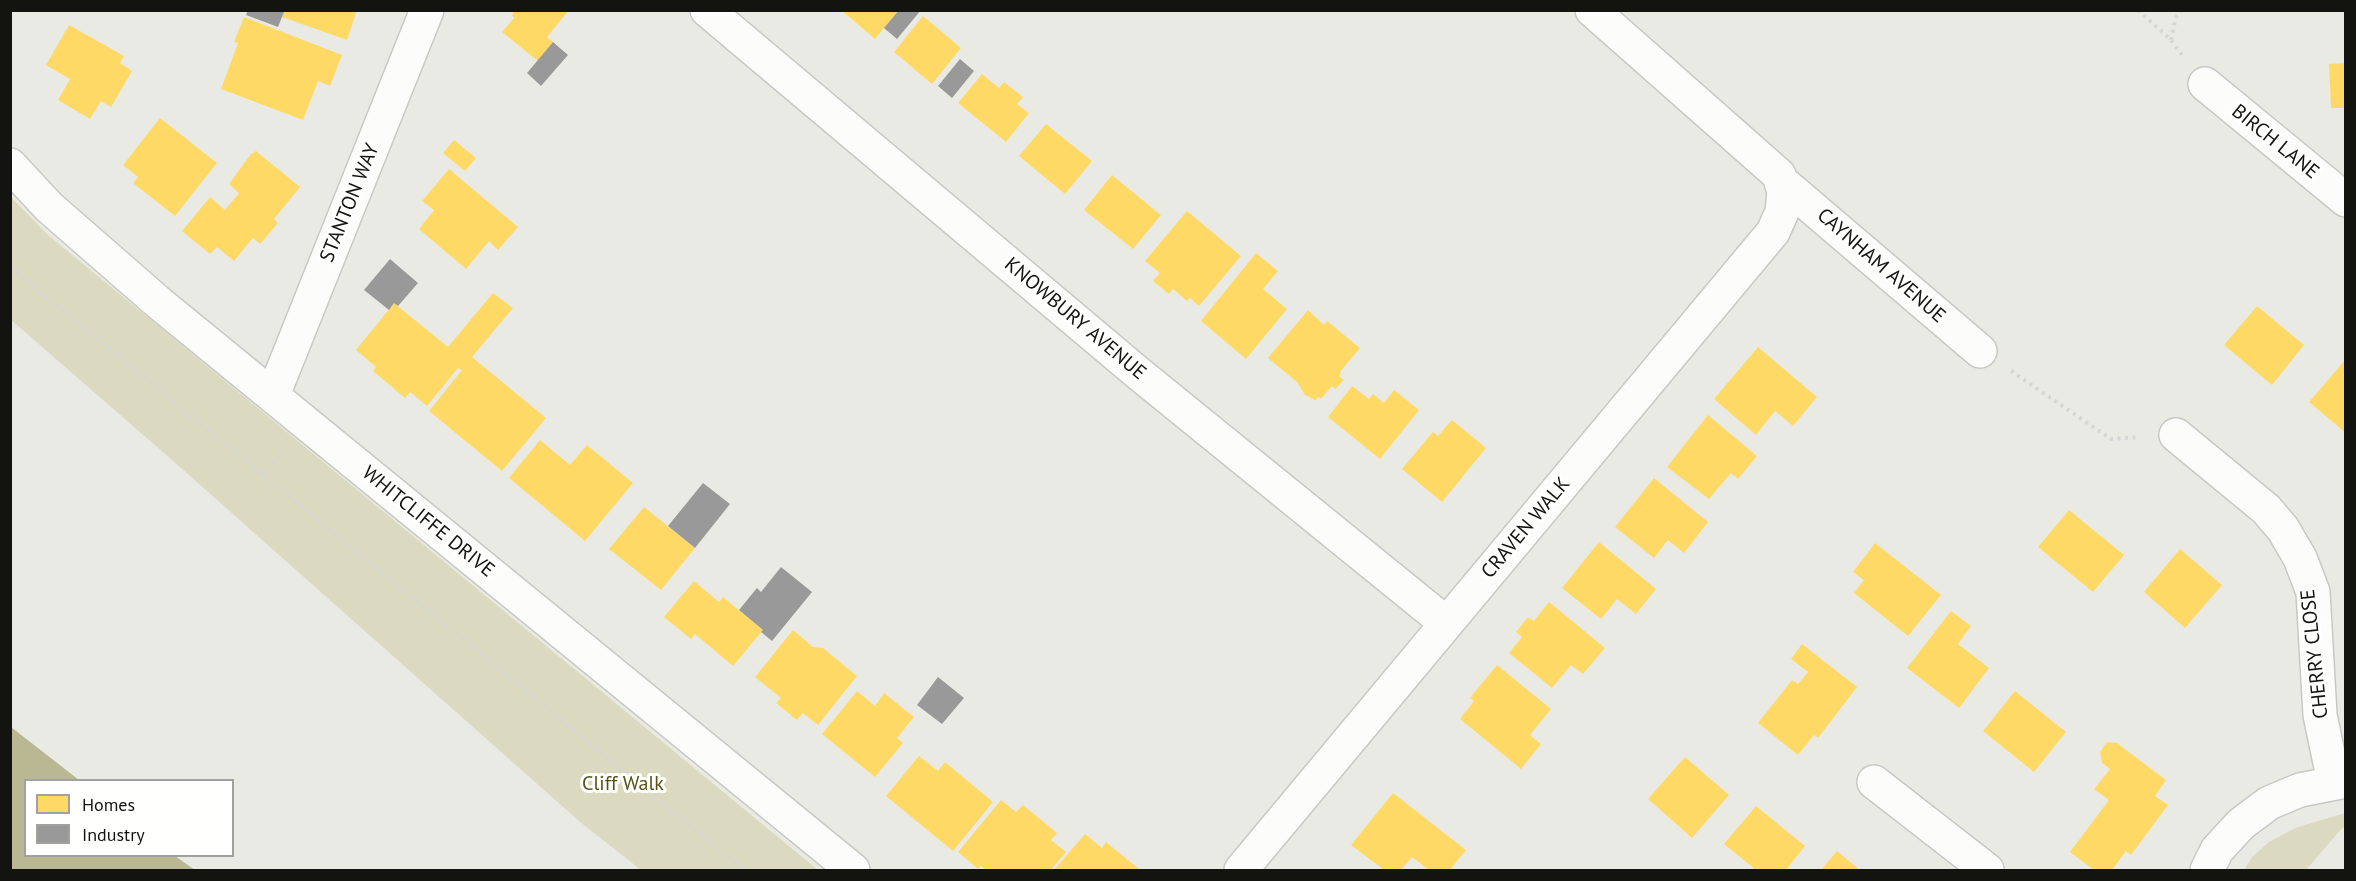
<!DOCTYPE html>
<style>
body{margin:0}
#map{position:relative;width:2356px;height:881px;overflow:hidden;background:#eaeae5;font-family:"PT Sans",sans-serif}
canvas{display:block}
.frame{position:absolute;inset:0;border:12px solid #131310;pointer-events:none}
.legend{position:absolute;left:24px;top:779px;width:210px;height:78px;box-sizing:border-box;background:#fffffe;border:2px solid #a1a19f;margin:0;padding:8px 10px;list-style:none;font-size:18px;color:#131310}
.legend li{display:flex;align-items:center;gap:12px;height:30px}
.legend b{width:30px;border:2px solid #a1a19f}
</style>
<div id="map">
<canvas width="2356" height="881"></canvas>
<div class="frame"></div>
<ul class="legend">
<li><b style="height:16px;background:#ffd966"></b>Homes</li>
<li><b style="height:16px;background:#999"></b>Industry</li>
</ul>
</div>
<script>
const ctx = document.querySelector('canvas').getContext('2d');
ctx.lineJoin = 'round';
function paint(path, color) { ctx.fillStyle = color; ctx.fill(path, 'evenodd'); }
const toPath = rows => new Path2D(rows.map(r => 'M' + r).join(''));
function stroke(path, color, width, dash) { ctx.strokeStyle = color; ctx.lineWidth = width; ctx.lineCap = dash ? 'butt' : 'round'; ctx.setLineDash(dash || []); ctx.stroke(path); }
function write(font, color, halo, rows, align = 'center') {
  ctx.font = font + ' "PT Sans",sans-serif'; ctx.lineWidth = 6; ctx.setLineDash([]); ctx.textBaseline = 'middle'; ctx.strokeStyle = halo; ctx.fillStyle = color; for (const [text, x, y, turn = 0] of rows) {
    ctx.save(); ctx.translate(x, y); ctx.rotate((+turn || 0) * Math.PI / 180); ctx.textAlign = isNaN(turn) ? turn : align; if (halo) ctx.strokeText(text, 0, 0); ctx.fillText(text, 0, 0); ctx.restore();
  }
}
const green = toPath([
 [11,197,48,235,818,870,641,870,580,822,172,460,11,320],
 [2345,813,2345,829,2343,827,2306,870,2244,870,2252,857,2269,842,2295,828]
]);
const water = toPath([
 [11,727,79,780,26,780,26,856,175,856,195,870,11,870]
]);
const homes = toPath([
 [279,10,357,10,347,40,282,17,284,12],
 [515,10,569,10,547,37,553,42,538,61,502,32,514,18,512,15],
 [841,10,899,10,875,39],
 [923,16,961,48,932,84,894,52],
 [244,17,342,55,330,86,318,81,303,120,221,89,238,43,234,42],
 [69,25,124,56,120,63,132,71,111,107,101,101,90,119,58,100,70,79,46,65],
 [2346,63,2346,108,2331,108,2329,64],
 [982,74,999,88,1004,82,1023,97,1017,104,1029,113,1006,142,958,103],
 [160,118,217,163,175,216,133,183,138,177,123,165],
 [1046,124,1092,161,1065,194,1019,156],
 [454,140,476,158,465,171,443,153],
 [256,151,300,187,274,219,278,223,260,244,253,238,234,261,217,247,210,254,182,231,210,197,225,210,239,193,229,184,251,154],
 [449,169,518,227,498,250,489,241,466,269,419,229,434,210,422,201],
 [1112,175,1161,215,1133,249,1084,210],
 [1187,211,1241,256,1199,306,1190,298,1187,301,1173,289,1169,294,1153,281,1160,273,1145,261],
 [1256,253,1278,271,1263,289,1287,309,1246,359,1201,321],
 [493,293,513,308,472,357,546,418,502,471,429,411,462,370,458,368,427,406,410,392,405,398,373,371,376,367,356,350,394,303,448,347],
 [2257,306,2304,345,2272,385,2224,345],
 [1308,310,1324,325,1327,321,1360,348,1340,372,1341,373,1339,376,1344,380,1335,389,1332,386,1321,399,1319,397,1315,400,1305,395,1297,382,1268,358],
 [1758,347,1817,397,1793,426,1775,411,1756,435,1714,399],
 [2346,359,2346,433,2309,402],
 [1352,386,1369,399,1373,394,1384,403,1394,390,1419,410,1380,459,1328,417],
 [1708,415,1757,456,1738,479,1731,473,1709,499,1667,467],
 [1452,420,1486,448,1442,502,1402,469,1433,432,1438,436],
 [540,440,570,465,587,445,633,483,585,541,509,478],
 [1654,478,1708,522,1684,553,1668,540,1654,558,1615,527],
 [644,507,695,548,661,590,609,549],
 [2069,510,2124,555,2093,592,2038,547],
 [1599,542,1656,589,1636,614,1617,599,1601,619,1562,588],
 [1875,543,1941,595,1908,636,1854,593,1864,580,1853,572],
 [2180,549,2222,585,2185,628,2144,592],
 [694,581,719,602,723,597,763,630,733,666,695,634,691,639,664,617],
 [1549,602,1605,648,1583,674,1571,665,1552,688,1509,653,1522,637,1516,632,1528,617,1534,621],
 [1951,611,1971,626,1958,644,1989,668,1959,708,1907,668],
 [793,630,813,647,823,648,857,676,818,725,803,713,797,720,776,703,781,698,755,677],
 [1802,644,1857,687,1818,738,1814,735,1798,755,1758,723,1792,680,1798,684,1808,672,1791,659],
 [1497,665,1551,709,1530,735,1541,744,1521,769,1460,719,1474,701,1470,698],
 [857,691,875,706,884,693,914,717,897,738,903,743,875,777,822,734],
 [2015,691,2066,732,2034,772,1983,731],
 [2107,742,2117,743,2166,780,2155,796,2168,805,2131,855,2126,851,2112,870,2094,870,2070,852,2109,800,2094,789,2110,769,2102,763,2100,752],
 [919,756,938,771,945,762,993,802,953,851,886,796],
 [1685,757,1729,795,1692,838,1648,799],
 [1393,793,1466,850,1450,870,1429,870,1412,857,1401,870,1384,870,1351,845],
 [1001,800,1016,812,1023,805,1057,833,1051,840,1066,852,1051,870,986,870,981,866,978,869,958,852],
 [1756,806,1805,846,1786,870,1756,870,1724,844],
 [1085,834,1102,848,1106,842,1139,869,1054,870],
 [1837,851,1860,870,1821,870]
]);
const industry = toPath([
 [248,10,279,10,284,12,278,27,246,15],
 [899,10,921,10,897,39,884,28],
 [553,42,568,55,541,86,527,73],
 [960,59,974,71,952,98,938,86],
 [390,259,418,283,398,306,394,303,389,310,364,290],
 [703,483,730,504,695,548,668,526],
 [781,567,812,592,772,641,761,632,763,630,739,610,757,588,761,592],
 [938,677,964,698,942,724,917,705]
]);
const path = toPath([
 [2138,10,2171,40,2182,55],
 [2171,40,2176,17,2181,10],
 [10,267,744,870],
 [2011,371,2111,439,2139,437],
 [262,475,283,450]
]);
const minor = toPath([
 [707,10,1138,373,1446,623],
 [2205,84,2346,200],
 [10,165,49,207,159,303,853,870],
 [1782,182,1980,351],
 [273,395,427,10],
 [2176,435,2266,509,2283,529,2300,558,2313,592,2320,715,2334,782],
 [1874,782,1987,870],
 [1241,870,1773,232,1782,212,1784,192,1779,175,1592,10],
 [2207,870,2217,850,2241,824,2269,803,2300,790,2346,781]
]);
const streetNames = [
 ["BIRCH LANE",2275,142,39],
 ["STANTON WAY",350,203,-68],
 ["CAYNHAM AVENUE",1881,266,41],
 ["KNOWBURY AVENUE",1075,319,40],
 ["WHITCLIFFE DRIVE",428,522,39],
 ["CRAVEN WALK",1526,528,-50],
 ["CHERRY CLOSE",2315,654,-96]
];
const parkNames = [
 ["Cliff Walk",623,784]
];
paint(green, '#dbdac1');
paint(water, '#b9b893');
paint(homes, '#ffd966');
paint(industry, '#999');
stroke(minor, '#c8c8c5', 36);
stroke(path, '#d6d6d5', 4, [3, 4.5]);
stroke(minor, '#fcfcfb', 33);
write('20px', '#131310', '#fffffe', streetNames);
write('20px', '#555217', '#fffffe', parkNames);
</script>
